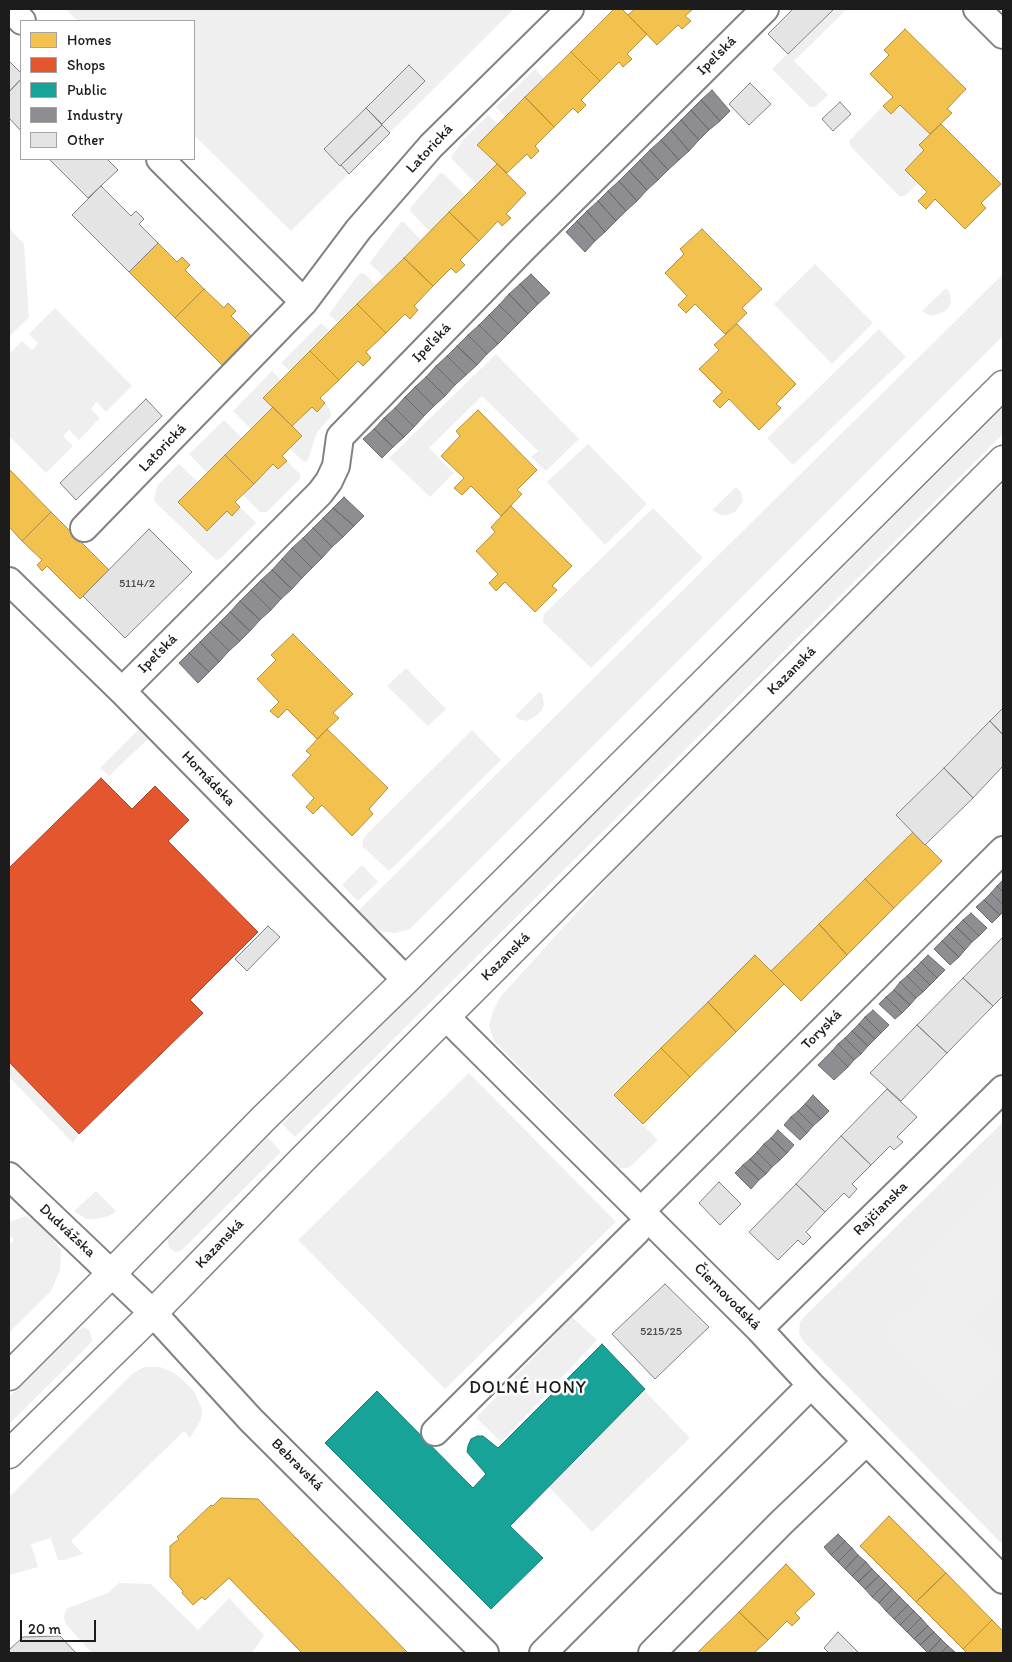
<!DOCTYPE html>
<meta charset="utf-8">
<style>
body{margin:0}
#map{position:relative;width:1012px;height:1662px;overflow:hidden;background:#fff;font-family:Itim,sans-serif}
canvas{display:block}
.frame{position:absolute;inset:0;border:10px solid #1c1c1c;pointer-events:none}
.legend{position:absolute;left:20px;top:20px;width:175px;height:140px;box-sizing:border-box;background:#fff;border:1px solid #a4a4a4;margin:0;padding:6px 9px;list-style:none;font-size:15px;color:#1c1c1c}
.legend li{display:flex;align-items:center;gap:10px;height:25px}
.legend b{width:25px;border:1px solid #a4a4a4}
.scale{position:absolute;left:20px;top:1620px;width:76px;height:22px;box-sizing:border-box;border:2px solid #1c1c1c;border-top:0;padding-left:6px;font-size:15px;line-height:18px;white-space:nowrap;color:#1c1c1c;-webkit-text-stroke:4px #fff;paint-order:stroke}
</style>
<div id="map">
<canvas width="1012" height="1662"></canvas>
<div class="frame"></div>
<ul class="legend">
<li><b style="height:14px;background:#f2c14e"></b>Homes</li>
<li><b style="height:14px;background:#e4572e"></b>Shops</li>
<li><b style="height:14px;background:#17a398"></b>Public</li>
<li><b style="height:14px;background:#8d8d92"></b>Industry</li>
<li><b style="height:14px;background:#e4e4e4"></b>Other</li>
</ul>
<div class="scale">20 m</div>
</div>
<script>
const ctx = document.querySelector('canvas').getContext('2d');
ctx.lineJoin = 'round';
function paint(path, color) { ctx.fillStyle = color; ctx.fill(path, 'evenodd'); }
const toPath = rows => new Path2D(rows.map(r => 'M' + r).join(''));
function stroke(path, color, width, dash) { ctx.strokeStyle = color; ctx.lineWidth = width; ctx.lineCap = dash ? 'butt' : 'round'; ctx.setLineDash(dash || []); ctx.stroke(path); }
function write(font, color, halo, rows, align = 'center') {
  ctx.font = font + ' Itim,sans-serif'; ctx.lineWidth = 5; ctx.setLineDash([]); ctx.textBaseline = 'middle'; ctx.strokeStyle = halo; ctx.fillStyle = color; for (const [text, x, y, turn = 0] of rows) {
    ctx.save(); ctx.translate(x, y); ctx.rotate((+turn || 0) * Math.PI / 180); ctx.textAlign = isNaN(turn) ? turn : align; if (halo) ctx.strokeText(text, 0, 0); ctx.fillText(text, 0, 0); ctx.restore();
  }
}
const built = toPath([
 [1003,1122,1003,1545,803,1341,799,1333,800,1322,805,1316]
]);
const green = toPath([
 [65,9,514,9,291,231,194,135,194,21,78,21],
 [834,9,847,9,794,61,828,95,815,107,810,107,772,69],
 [535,69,544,78,506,117,496,107],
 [900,105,930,134,924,150,905,170,918,183,905,196,899,196,850,146,849,141,883,106,891,114],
 [488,115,498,124,478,145,497,164,477,185,452,159,451,157,464,139],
 [440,173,444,174,466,196,430,232,410,211,411,207],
 [401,222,404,222,421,240,384,277,370,264,371,261],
 [9,228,24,244,29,317,9,337],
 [815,264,873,323,832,364,774,304],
 [361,273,365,274,376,285,338,323,329,314,358,275],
 [1003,274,1003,336,410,929,395,933,381,931,368,922,358,911],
 [946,288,949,291,951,302,949,307,944,312,931,316,922,311],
 [55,308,132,386,106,412,97,402,93,406,91,409,100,418,79,440,69,430,63,436,73,446,46,473,9,436,9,374,11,371,9,368,9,354,22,341,32,350,35,347,38,343,29,334],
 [321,323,330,331,290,371,281,363],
 [879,329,906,357,793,465,767,438],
 [496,354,579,439,546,471,531,457,538,451,482,396,429,448,454,473,430,497,389,458],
 [272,371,281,380,273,407,251,429,233,411],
 [325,403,329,408,331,416,316,434,308,460,304,462,290,449,302,436,292,426,312,407,317,411],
 [1003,408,1003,434,295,1137,282,1124],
 [224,420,242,438,207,473,189,454],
 [588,444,647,504,605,545,547,482],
 [287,461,300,474,300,479,267,512,260,512,243,495,273,464,278,469],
 [179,464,198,482,178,502,207,531,227,511,232,516,240,507,256,523,220,559,216,560,157,504,154,500,157,486],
 [1003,485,1003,708,896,815,913,832,771,971,755,955,614,1095,658,1140,630,1167,620,1169,494,1041,489,1026,493,1011,501,996,600,887,645,830,971,509],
 [736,487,741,492,743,501,735,512,728,515,721,515,712,510],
 [653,508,703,558,591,668,543,622,544,614],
 [406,668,446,709,428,726,387,686],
 [539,692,543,695,543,699,544,705,542,710,537,715,527,721,519,719,515,716],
 [140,728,149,738,109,776,100,768],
 [472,730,501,760,389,871,362,846,364,837],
 [362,865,378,882,358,901,342,885],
 [9,1062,79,1134,73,1143,9,1077],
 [469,1073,616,1222,445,1389,298,1240],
 [268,1137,281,1152,182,1250,176,1252,169,1248,167,1238],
 [1003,1177,1003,1291,969,1324,1003,1360,1003,1371,959,1413,882,1332,931,1285,913,1268],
 [96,1191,116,1211,113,1214,106,1217,96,1219,86,1219,74,1211],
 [25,1216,41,1223,61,1250,60,1270,51,1291,9,1333,9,1245,14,1240,9,1234,9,1222],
 [572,1317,597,1340,501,1442,476,1418],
 [84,1327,89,1330,91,1335,92,1341,87,1347,9,1424,9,1397,70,1336,78,1330],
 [144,1367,160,1367,174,1373,183,1380,194,1391,202,1409,201,1420,190,1438,184,1431,71,1541,83,1554,65,1560,58,1560,51,1538,31,1544,38,1567,9,1575,9,1497,132,1374],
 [643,1389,690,1438,592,1532,548,1486],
 [119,1583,151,1584,198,1630,229,1598,264,1635,252,1653,92,1653,65,1623,64,1617,66,1609,108,1593]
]);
const homes = toPath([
 [614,9,622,9,647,34,627,54,632,59,623,67,619,62,600,81,571,52,614,9],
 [635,9,693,9,685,16,691,21,682,29,678,25,657,45,628,15,635,9],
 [905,29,966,89,947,109,952,113,930,134,900,105,891,114,883,106,893,97,870,74,889,55,884,50,905,29],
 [571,52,600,81,581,100,586,105,578,113,573,108,554,127,525,97,571,52],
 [525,97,554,127,535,146,539,151,531,159,527,154,507,173,477,145,525,97],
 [941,124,1001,184,981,203,986,208,965,229,935,199,926,209,918,201,927,192,905,170,924,150,919,145,941,124],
 [497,164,526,193,506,214,511,218,502,226,498,221,479,241,449,212,497,164],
 [449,212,479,241,460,260,465,265,456,273,451,268,433,286,404,258,449,212],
 [702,229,762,289,742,308,747,313,725,334,695,304,686,313,678,305,687,296,665,273,684,254,680,249,702,229],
 [158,243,177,262,182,257,190,265,185,270,204,289,175,318,129,272,158,243],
 [404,258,433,286,414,306,418,310,410,319,405,314,386,333,357,304,404,258],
 [204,289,224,308,228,303,236,311,231,316,251,336,222,365,175,318,204,289],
 [357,304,386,333,366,352,371,358,363,366,358,361,339,380,310,351,357,304],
 [737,324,796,384,776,404,781,408,759,430,729,399,720,408,713,401,722,392,699,369,719,350,714,345,737,324],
 [310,351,339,380,320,398,325,403,317,412,312,407,292,426,263,398,310,351],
 [273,407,302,436,282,456,287,461,278,469,273,464,254,484,225,455,273,407],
 [478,410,537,470,517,490,522,494,501,516,471,486,462,495,454,488,464,478,441,456,460,436,456,431,478,410],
 [225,455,254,484,235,502,240,507,232,516,227,511,207,531,178,502,225,455],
 [9,469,51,512,22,541,9,527,9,469],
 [511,506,572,566,552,586,557,590,535,612,505,582,496,591,489,583,498,574,476,551,495,532,491,527,511,506],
 [51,512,109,570,80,599,47,566,42,571,37,565,42,560,22,541,51,512],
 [293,634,353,694,333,713,339,718,317,739,287,709,278,718,270,711,279,702,257,679,276,660,271,655,293,634],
 [327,729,388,788,369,809,373,814,352,836,322,805,313,814,306,807,314,798,292,775,311,755,306,751,327,729],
 [913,832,942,861,894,908,865,879,913,832],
 [865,879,894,908,847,955,819,924,865,879],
 [819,924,847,955,801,1001,771,971,819,924],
 [755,955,784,984,736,1032,708,1002,755,955],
 [708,1002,736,1032,690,1077,661,1048,708,1002],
 [661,1048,690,1077,643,1124,614,1095,661,1048],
 [221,1498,258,1499,408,1653,302,1653,229,1578,205,1600,202,1597,193,1605,182,1593,183,1591,170,1577,170,1546,179,1539,177,1537,211,1505,213,1506,221,1498],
 [889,1516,946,1573,916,1602,860,1546,889,1516],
 [786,1564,815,1594,795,1613,800,1618,792,1626,787,1621,768,1640,739,1612,786,1564],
 [946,1573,992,1620,963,1649,916,1602,946,1573],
 [739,1612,768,1640,754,1653,697,1653,739,1612],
 [992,1620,1003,1631,1003,1653,967,1653,963,1649,992,1620]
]);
const shops = toPath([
 [101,778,132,809,155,786,189,820,168,841,258,932,190,1000,203,1013,79,1134,9,1062,9,868,101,778]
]);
const public = toPath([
 [602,1344,645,1389,510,1526,543,1558,491,1609,325,1443,377,1391,473,1488,486,1474,467,1452,468,1446,471,1439,477,1436,483,1436,498,1448,602,1344]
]);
const industry = toPath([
 [712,90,730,111,720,121,701,100,712,90],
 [701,100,720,121,709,130,691,110,701,100],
 [691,110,709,130,699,140,681,120,691,110],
 [681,120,699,140,689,151,671,130,681,120],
 [671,130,689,151,679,160,661,140,671,130],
 [661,140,679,160,668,170,650,150,661,140],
 [650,150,668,170,658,180,640,160,650,150],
 [640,160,658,180,647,190,629,171,640,160],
 [629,171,647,190,637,201,619,181,629,171],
 [619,181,637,201,626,211,608,191,619,181],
 [608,191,626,211,616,221,598,201,608,191],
 [598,201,616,221,605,232,587,211,598,201],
 [587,211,605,232,595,241,577,221,587,211],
 [577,221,595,241,585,252,566,232,577,221],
 [531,274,550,293,538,304,520,284,531,274],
 [520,284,538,304,528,314,509,294,520,284],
 [509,294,528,314,518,324,499,305,509,294],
 [499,305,518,324,508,334,489,315,499,305],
 [489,315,508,334,498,344,479,325,489,315],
 [479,325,498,344,487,354,468,335,479,325],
 [468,335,487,354,477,365,457,346,468,335],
 [457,346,477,365,466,375,447,356,457,346],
 [447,356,466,375,455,385,436,366,447,356],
 [436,366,455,385,445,396,426,377,436,366],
 [426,377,445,396,434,406,415,387,426,377],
 [415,387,434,406,424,416,405,397,415,387],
 [405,397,424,416,414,427,395,408,405,397],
 [395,408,414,427,404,437,384,418,395,408],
 [384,418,404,437,393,447,374,429,384,418],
 [374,429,393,447,382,458,363,439,374,429],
 [344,497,364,516,354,526,333,508,344,497],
 [333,508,354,526,343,537,323,518,333,508],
 [323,518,343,537,332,547,313,528,323,518],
 [313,528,332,547,322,558,303,538,313,528],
 [303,538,322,558,312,568,292,548,303,538],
 [292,548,312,568,302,578,282,559,292,548],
 [282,559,302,578,292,589,272,570,282,559],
 [272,570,292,589,281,599,261,580,272,570],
 [261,580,281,599,271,610,251,590,261,580],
 [251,590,271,610,260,620,240,601,251,590],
 [240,601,260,620,250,631,230,612,240,601],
 [230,612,250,631,240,641,220,622,230,612],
 [220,622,240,641,229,651,210,632,220,622],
 [210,632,229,651,219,662,200,642,210,632],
 [200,642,219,662,209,672,189,653,200,642],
 [189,653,209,672,198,683,179,663,189,653],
 [1003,880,1003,892,997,886,1003,880],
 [997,886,1003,892,1003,905,991,893,997,886],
 [991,893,1003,905,1003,912,1000,915,984,900,991,893],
 [984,900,1000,915,992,923,976,907,984,900],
 [971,913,987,928,979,936,963,920,971,913],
 [963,920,979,936,972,942,956,927,963,920],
 [956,927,972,942,965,950,949,934,956,927],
 [949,934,965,950,959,957,942,941,949,934],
 [942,941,959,957,950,965,934,949,942,941],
 [928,955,945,970,937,978,921,962,928,955],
 [921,962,937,978,930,985,914,969,921,962],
 [914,969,930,985,923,992,907,976,914,969],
 [907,976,923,992,916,998,900,982,907,976],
 [900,982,916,998,910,1005,894,990,900,982],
 [894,990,910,1005,902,1013,886,997,894,990],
 [886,997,902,1013,895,1019,879,1004,886,997],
 [873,1010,889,1025,881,1033,865,1017,873,1010],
 [865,1017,881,1033,875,1039,859,1024,865,1017],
 [859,1024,875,1039,868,1046,852,1031,859,1024],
 [852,1031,868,1046,861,1054,845,1038,852,1031],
 [845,1038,861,1054,854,1060,838,1044,845,1038],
 [838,1044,854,1060,848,1067,832,1051,838,1044],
 [832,1051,848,1067,834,1080,818,1065,832,1051],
 [813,1095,829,1111,821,1119,805,1104,813,1095],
 [805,1104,821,1119,813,1126,798,1111,805,1104],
 [798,1111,813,1126,807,1133,791,1117,798,1111],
 [791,1117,807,1133,800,1140,784,1125,791,1117],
 [778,1130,794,1145,787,1153,771,1138,778,1130],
 [771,1138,787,1153,780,1160,764,1144,771,1138],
 [764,1144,780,1160,772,1167,757,1152,764,1144],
 [757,1152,772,1167,766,1174,750,1159,757,1152],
 [750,1159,766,1174,759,1180,743,1165,750,1159],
 [743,1165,759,1180,751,1189,735,1173,743,1165],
 [838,1534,845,1541,831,1555,824,1547,838,1534],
 [845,1541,852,1548,838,1562,831,1555,845,1541],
 [852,1548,858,1555,845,1569,838,1562,852,1548],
 [858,1555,866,1562,852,1576,845,1569,858,1555],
 [866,1562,872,1569,858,1582,852,1576,866,1562],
 [872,1569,879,1576,865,1589,858,1582,872,1569],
 [879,1576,886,1583,872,1597,865,1589,879,1576],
 [886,1583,892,1589,879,1603,872,1597,886,1583],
 [892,1589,900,1597,886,1611,879,1603,892,1589],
 [900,1597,908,1605,894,1619,886,1611,900,1597],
 [908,1605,914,1611,900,1625,894,1619,908,1605],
 [914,1611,921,1618,907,1632,900,1625,914,1611],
 [921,1618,928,1626,914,1639,907,1632,921,1618],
 [928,1626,934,1632,920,1645,914,1639,928,1626],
 [934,1632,941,1639,928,1653,920,1645,934,1632],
 [941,1639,948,1646,941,1653,928,1653,941,1639],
 [948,1646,955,1652,941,1653,948,1646]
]);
const building = toPath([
 [793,9,834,9,788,54,768,34,793,9],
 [9,61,21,73,21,79,9,92,9,61],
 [409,65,425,81,382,124,366,108,409,65],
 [21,79,21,131,9,118,9,92,21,79],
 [750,83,771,104,749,125,729,104,750,83],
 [840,102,851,114,833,131,822,119,840,102],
 [366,108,382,125,340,166,324,149,366,108],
 [382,125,390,133,349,174,341,165,382,125],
 [49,159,107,159,118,170,88,198,49,159],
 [101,186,131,216,136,211,144,219,139,224,158,243,129,272,72,215,101,186],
 [146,399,162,416,76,500,60,483,146,399],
 [149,529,192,572,125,638,83,596,149,529],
 [1003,708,1003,735,990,721,1003,708],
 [990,721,1003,735,1003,766,973,798,944,768,990,721],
 [944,768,973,798,925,845,896,815,944,768],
 [268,926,280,937,247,971,235,959,268,926],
 [1003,937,1003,996,993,1006,963,978,1003,937],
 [963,978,993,1006,947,1053,917,1025,963,978],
 [917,1025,947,1053,901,1101,870,1073,917,1025],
 [887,1089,917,1117,897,1137,903,1142,894,1150,890,1146,871,1165,841,1136,887,1089],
 [841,1136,871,1165,852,1184,857,1189,849,1198,844,1193,825,1212,796,1184,841,1136],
 [719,1182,741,1204,720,1225,699,1203,719,1182],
 [796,1184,825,1212,806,1232,811,1237,803,1245,798,1240,778,1260,749,1232,796,1184],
 [665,1284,709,1327,655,1379,612,1334,665,1284],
 [838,1632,859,1653,829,1653,824,1648,838,1632],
 [60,1636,76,1653,9,1653,9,1650,23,1637,60,1636]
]);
const street = toPath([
 [10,9,22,21],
 [977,9,1003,35],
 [160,159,304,302],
 [84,528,304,302,358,230,431,146,570,9],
 [9,581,122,691,406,980],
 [122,691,320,493,329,481,336,466,340,437,524,248,765,9],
 [446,1017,759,1329,811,1385,1003,1580],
 [9,1176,153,1313,251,1420,485,1653],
 [641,1211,1003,850],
 [759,1329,1003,1089],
 [435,1432,637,1231],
 [543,1653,811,1385],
 [652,1653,782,1522,866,1442]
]);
const secondary = toPath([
 [9,1376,112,1273,264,1118,406,980,1003,385],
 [9,1454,153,1313,303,1159,1003,460]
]);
const numberNames = [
 ["5114/2",137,584],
 ["5215/25",661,1332]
];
const streetNames = [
 ["Ipeľská",717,56,-45],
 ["Latorická",430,149,-47],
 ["Ipeľská",432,343,-46],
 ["Latorická",163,448,-46],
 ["Ipeľská",158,654,-45],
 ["Kazanská",792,671,-45],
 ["Hornádska",208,779,46],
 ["Kazanská",506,957,-45],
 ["Toryská",822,1030,-45],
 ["Rajčianska",881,1209,-45],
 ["Dudvážska",67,1231,43],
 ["Kazanská",220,1244,-46],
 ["Čiernovodská",727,1297,45],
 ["Bebravská",297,1465,45]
];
const quarterNames = [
 ["DOLNÉ HONY",528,1388]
];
paint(built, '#eee');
paint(green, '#efefef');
paint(homes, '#f2c14e');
stroke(homes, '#b2903f', 1);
paint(shops, '#e4572e');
stroke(shops, '#a84529', 1);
paint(public, '#17a398');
stroke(public, '#187a73', 1);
paint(industry, '#8d8d92');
stroke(industry, '#6b6b6f', 1);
paint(building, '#e4e4e4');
stroke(building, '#828282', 1);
stroke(street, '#828282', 30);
stroke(secondary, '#828282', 31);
stroke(street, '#fff', 26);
stroke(secondary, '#fff', 28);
write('12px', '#4e4e4e', null, numberNames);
write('15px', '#1c1c1c', '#fff', streetNames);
ctx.letterSpacing = '1px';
write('18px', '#1c1c1c', '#fff', quarterNames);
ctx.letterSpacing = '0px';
</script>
